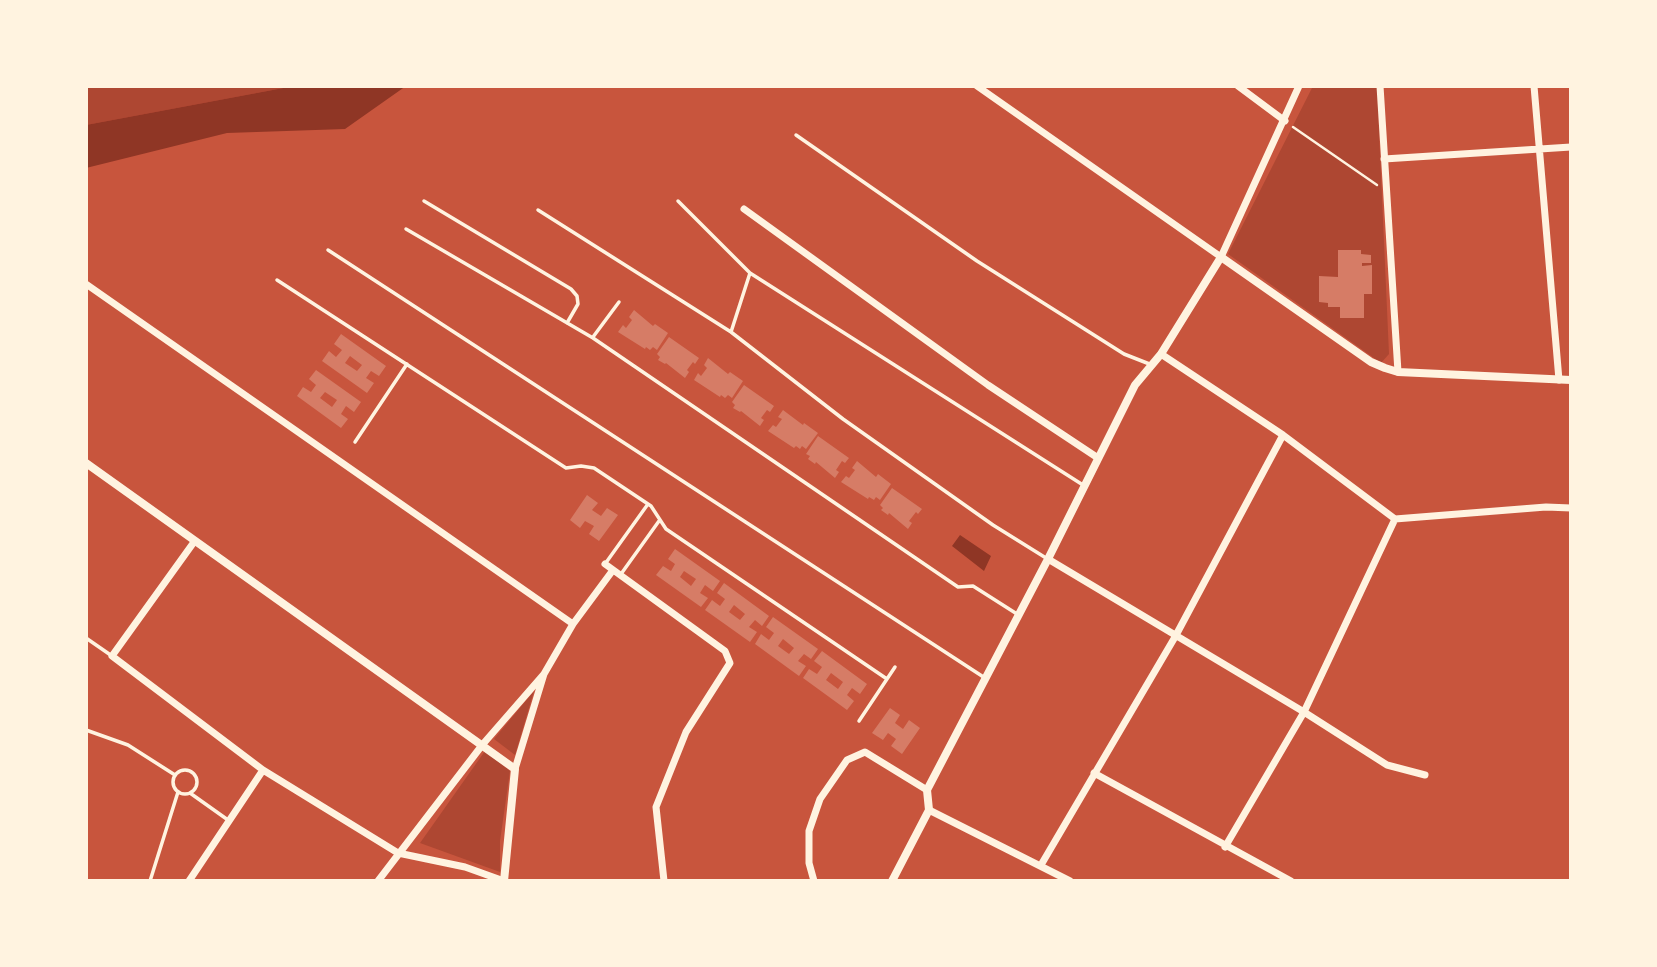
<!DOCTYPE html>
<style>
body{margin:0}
#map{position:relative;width:1657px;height:967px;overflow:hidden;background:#c8553d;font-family:Inter,sans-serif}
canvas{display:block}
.frame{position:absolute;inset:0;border:88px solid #fff3e0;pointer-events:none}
</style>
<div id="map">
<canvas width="1657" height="967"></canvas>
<div class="frame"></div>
</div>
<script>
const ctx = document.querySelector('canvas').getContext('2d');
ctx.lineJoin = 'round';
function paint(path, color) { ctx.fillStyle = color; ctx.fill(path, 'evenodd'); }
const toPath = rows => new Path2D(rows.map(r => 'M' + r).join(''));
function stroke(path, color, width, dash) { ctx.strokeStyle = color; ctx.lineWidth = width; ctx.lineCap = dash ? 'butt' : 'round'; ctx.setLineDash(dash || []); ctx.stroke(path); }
const green = toPath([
 [86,86,294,86,86,125],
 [1313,86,1377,86,1389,354,1381,363,1228,254],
 [534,691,515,755,494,739],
 [485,751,510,771,500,841,500,872,420,843]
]);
const water = toPath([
 [294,86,406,86,345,129,227,133,86,168,86,125],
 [960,535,991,556,984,571,952,546]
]);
const building = toPath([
 [1338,250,1361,250,1361,254,1371,255,1371,263,1362,263,1362,266,1372,265,1372,294,1364,294,1364,318,1340,318,1340,307,1328,307,1328,303,1319,302,1319,276,1338,277],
 [634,310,653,326,655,324,668,333,657,350,653,347,650,350,646,347,645,349,618,332,623,325,626,328,632,320,629,317],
 [341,334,386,366,379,376,371,371,366,378,374,383,367,393,322,361,329,351,336,357,342,350,334,344],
 [350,356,362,365,357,371,345,363],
 [669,337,699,358,695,364,693,362,687,370,689,372,685,378,666,363,665,364,658,360,660,357,657,354],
 [708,358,728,374,730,372,743,381,732,398,728,395,725,398,721,395,720,397,694,380,698,373,701,376,707,368,704,365],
 [316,370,361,402,354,412,346,406,341,414,348,419,341,428,297,396,303,387,311,392,316,385,309,379],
 [325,392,337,400,332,407,320,398],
 [744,385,774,406,770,412,767,410,761,418,764,420,760,426,741,411,740,412,733,408,735,405,732,402],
 [783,410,803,425,804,423,818,433,806,449,802,446,800,449,796,446,794,448,768,431,773,425,776,427,782,419,778,417],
 [818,436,849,458,845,463,842,461,836,470,839,472,835,478,816,462,815,464,808,459,810,456,806,454],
 [857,461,876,477,878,474,891,484,880,500,876,497,874,500,869,497,868,499,841,482,846,476,849,478,855,470,852,468],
 [892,488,922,509,918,514,916,512,909,521,912,523,908,529,889,513,888,515,881,510,883,508,880,505],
 [587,495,598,503,592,510,601,516,607,508,618,515,599,541,589,534,594,526,585,521,580,528,570,520],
 [675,549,720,581,713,591,705,585,700,593,708,598,701,607,656,575,663,566,671,571,675,564,668,559],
 [684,571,696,579,691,586,680,577],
 [724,583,769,616,762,626,755,620,749,627,757,632,750,642,705,610,712,600,720,606,725,599,717,593],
 [734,605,745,614,740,620,729,612],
 [773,617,818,649,811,659,804,654,798,661,806,666,799,676,755,644,761,634,769,640,774,633,766,627],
 [783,639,794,648,789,654,778,646],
 [822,651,867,684,860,694,852,688,847,695,854,701,847,710,803,678,809,669,817,674,822,667,814,661],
 [831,673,843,682,838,689,826,680],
 [890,708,900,715,895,723,903,729,909,720,920,728,902,754,891,746,896,739,888,733,883,740,872,733]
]);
const path = toPath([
 [1293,127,1377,185]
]);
const service = toPath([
 [796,135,977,261,1124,354,1152,365],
 [424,201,571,289,577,296,578,304,567,323],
 [678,201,750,273,1083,485],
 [538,210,731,332],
 [406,229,593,338,958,587,973,586,1017,614],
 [328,250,985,678],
 [750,273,731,332,843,419,993,525,1046,558],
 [277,280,566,468,581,466,594,468,651,506,666,529,887,679],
 [593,337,619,302],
 [355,442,407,364],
 [605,564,648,504],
 [621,574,659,521],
 [86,638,112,656],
 [859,721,895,667],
 [86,730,128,745,175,775],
 '173 782a12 12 0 1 1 24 0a12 12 0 1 1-24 0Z',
 [190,793,228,820],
 [150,881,178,792]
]);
const minor = toPath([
 [977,86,1221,257,1299,86],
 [1238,86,1285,121],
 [1380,86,1398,372],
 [1534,86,1559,380],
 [1384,159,1571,147],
 [744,209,988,385,1098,458],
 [86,284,573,624],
 [1161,354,1283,435,1395,519,1546,507,1571,508],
 [194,542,112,656,263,770,398,853,465,867,504,881],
 [1048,559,1304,712,1387,765,1425,775],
 [605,564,725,651,730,663,686,732,656,807,664,881],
 [515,769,544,674,573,624,613,570],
 [1094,773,1291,881],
 [929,810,1070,881],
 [1225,847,1304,712,1395,519],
 [1041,865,1175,637,1283,435],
 [189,881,263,770],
 [378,881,483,744,544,674],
 [814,881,809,863,809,831,820,799,847,760,865,752,927,790]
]);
const tertiary = toPath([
 [86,463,515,769,504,881],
 [892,881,929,810,927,790,1048,559,1135,385,1161,354,1221,257,1371,362,1385,368,1398,372,1571,380]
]);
paint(green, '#ae4732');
paint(water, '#8f3625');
paint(building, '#d67c66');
stroke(path, '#fff3e0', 2.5);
stroke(service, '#fff3e0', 3.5);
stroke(minor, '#fff3e0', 7);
stroke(tertiary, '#fff3e0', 8);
</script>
